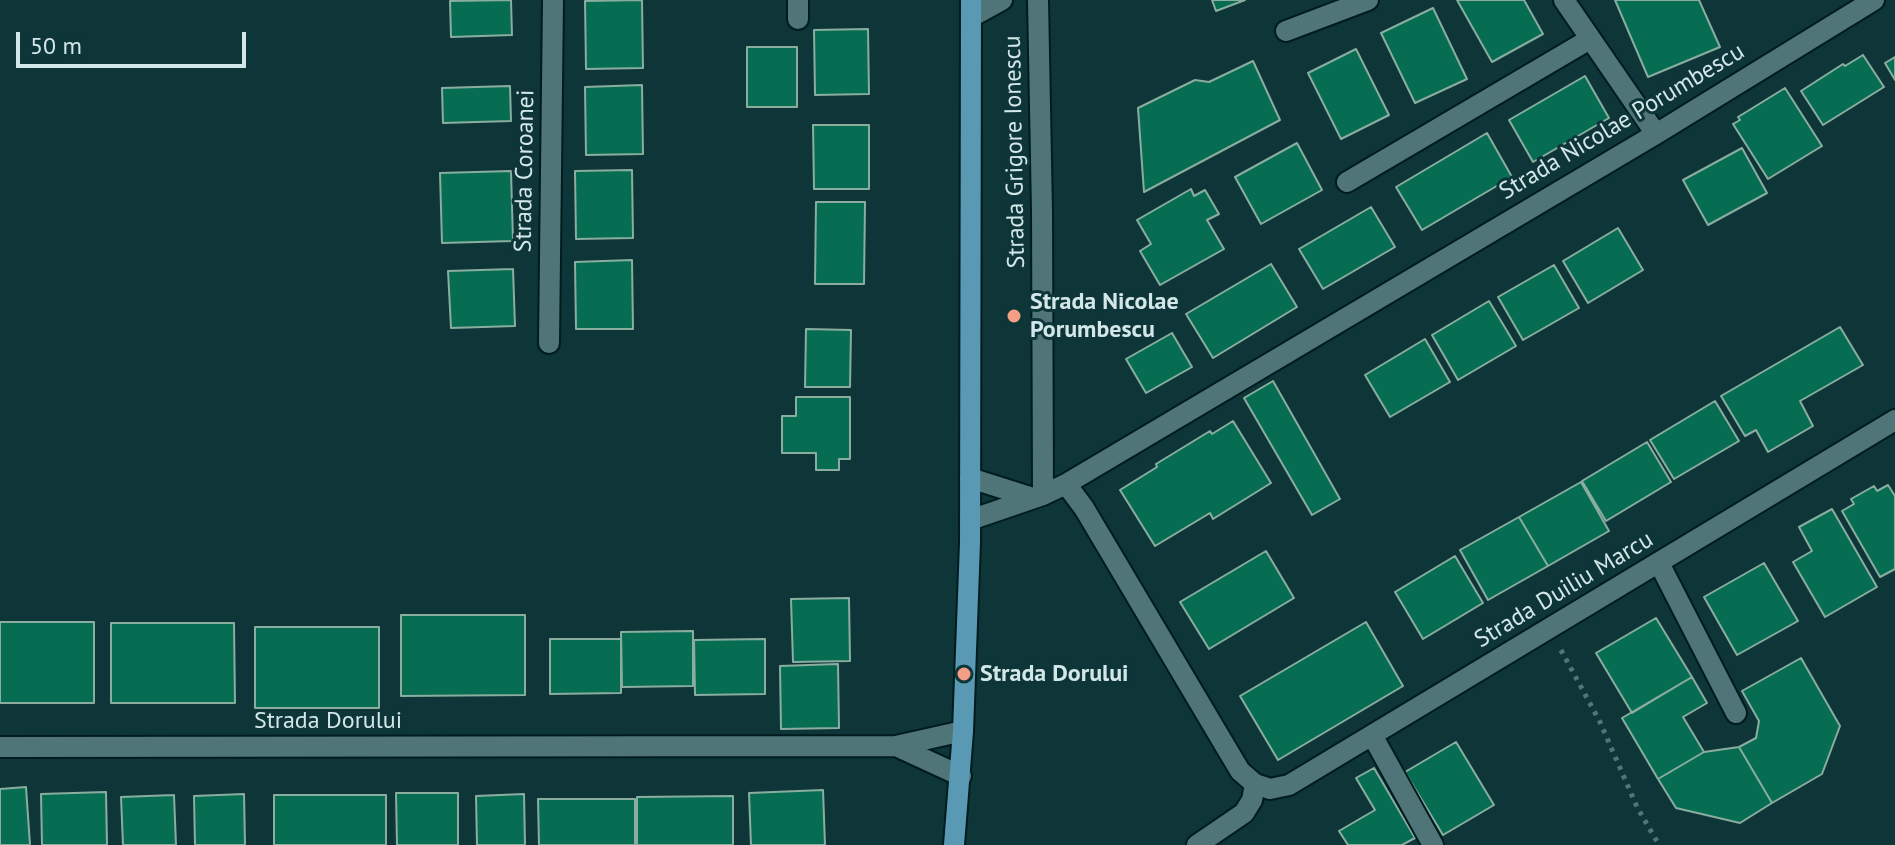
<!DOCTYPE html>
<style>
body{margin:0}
#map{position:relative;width:1895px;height:845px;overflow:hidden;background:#0e3639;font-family:"PT Sans",sans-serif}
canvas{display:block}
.scale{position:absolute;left:16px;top:32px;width:230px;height:36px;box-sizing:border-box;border:4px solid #d3e7e9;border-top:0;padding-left:10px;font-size:24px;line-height:28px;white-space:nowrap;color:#d3e7e9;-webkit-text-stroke:6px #0e3639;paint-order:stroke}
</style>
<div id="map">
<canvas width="1895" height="845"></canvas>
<div class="scale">50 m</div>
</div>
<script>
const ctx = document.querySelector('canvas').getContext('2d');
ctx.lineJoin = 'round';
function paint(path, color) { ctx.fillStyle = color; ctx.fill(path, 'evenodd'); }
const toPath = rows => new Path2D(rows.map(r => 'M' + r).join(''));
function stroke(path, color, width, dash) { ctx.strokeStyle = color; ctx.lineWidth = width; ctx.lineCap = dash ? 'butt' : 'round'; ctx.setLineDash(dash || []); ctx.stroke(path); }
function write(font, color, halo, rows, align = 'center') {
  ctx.font = font + ' "PT Sans",sans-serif'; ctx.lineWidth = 6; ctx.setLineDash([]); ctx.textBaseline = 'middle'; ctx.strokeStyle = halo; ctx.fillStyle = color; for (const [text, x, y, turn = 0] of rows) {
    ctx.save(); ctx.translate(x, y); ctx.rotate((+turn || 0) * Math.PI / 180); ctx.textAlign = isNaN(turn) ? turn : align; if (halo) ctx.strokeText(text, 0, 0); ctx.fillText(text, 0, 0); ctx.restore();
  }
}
const building = toPath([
 [511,0,512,35,451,37,450,1,511,0],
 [642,0,643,68,586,69,585,1,642,0],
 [1212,0,1245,0,1216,11,1212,0],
 [1457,0,1524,0,1543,34,1492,62,1457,0],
 [1615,0,1699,0,1720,47,1648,77,1615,0],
 [1433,8,1467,79,1415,103,1381,33,1433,8],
 [868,29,869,94,815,95,814,30,868,29],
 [747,47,797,47,797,107,747,107,747,47],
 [1356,49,1389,115,1341,139,1308,73,1356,49],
 [1863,55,1884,87,1823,125,1801,91,1843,64,1845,66,1863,55],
 [1895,57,1895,80,1885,63,1895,57],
 [1253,61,1280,120,1144,192,1138,108,1195,80,1209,82,1253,61],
 [1585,76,1609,118,1533,162,1509,120,1585,76],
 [642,85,643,154,586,155,585,87,642,85],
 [510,86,511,121,443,123,442,88,510,86],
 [1785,88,1822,146,1768,179,1733,124,1740,120,1738,117,1785,88],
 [813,125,869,125,869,189,814,189,813,125],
 [1487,133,1512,177,1422,230,1396,187,1487,133],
 [1297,143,1322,190,1261,224,1235,177,1297,143],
 [1742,148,1767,193,1708,225,1683,180,1742,148],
 [632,170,633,238,576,239,575,171,632,170],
 [511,171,513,241,442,243,440,173,511,171],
 [1191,189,1194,196,1205,190,1219,214,1207,220,1224,249,1160,285,1140,251,1151,244,1137,220,1191,189],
 [816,202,865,202,864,284,815,284,816,202],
 [1371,207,1395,247,1323,289,1299,249,1371,207],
 [1618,228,1643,270,1588,303,1563,261,1618,228],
 [632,260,633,329,576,329,575,262,632,260],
 [1271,264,1297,307,1213,358,1186,314,1271,264],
 [1554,265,1579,308,1523,340,1498,297,1554,265],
 [513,269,515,326,451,328,448,271,513,269],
 [1489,301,1516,346,1458,380,1432,335,1489,301],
 [1840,327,1863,365,1800,401,1813,426,1768,452,1756,430,1745,436,1721,396,1840,327],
 [806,329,851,330,850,387,805,387,806,329],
 [1172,333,1192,367,1146,393,1126,359,1172,333],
 [1425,339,1450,382,1390,417,1365,375,1425,339],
 [1273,381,1340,499,1312,515,1244,398,1273,381],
 [796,397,850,397,850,459,839,459,839,470,816,470,816,453,782,453,782,416,796,416,796,397],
 [1715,401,1739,441,1674,479,1650,440,1715,401],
 [1233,421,1271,483,1213,519,1210,513,1155,546,1120,490,1157,467,1156,464,1210,431,1212,434,1233,421],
 [1647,442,1671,482,1606,521,1582,481,1647,442],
 [1581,482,1609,531,1548,566,1519,517,1581,482],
 [1888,485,1895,496,1895,569,1880,577,1842,511,1854,504,1851,499,1874,486,1877,491,1888,485],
 [1832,509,1877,587,1825,617,1793,562,1812,551,1799,527,1832,509],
 [1519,517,1548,566,1488,600,1460,550,1519,517],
 [1266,551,1294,598,1209,649,1180,602,1266,551],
 [1455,556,1483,603,1423,639,1395,592,1455,556],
 [1764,563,1798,621,1737,655,1704,597,1764,563],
 [849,598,850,661,793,662,791,599,849,598],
 [401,615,525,615,525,695,401,696,401,615],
 [1656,618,1692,677,1632,713,1596,653,1656,618],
 [0,622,94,622,94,703,0,703,0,622],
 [1366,622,1403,686,1278,760,1240,696,1366,622],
 [111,623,234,623,235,703,111,703,111,623],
 [255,627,379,627,379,708,255,708,255,627],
 [693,631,693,686,622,687,621,632,693,631],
 [550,639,621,639,621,693,550,694,550,639],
 [765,639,765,694,695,695,694,640,765,639],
 [1801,658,1840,726,1822,774,1772,803,1739,747,1756,738,1759,721,1742,691,1801,658],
 [838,664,839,728,781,729,780,666,838,664],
 [1692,677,1707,703,1683,717,1704,752,1658,779,1622,718,1692,677],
 [1456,742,1494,805,1443,835,1405,772,1456,742],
 [1739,747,1772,803,1740,823,1676,808,1658,779,1704,752,1739,747],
 [1374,768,1415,838,1402,845,1348,845,1339,831,1375,810,1356,778,1374,768],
 [26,787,30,845,0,845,0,789,26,787],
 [823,790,825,845,751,845,749,793,823,790],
 [106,792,107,845,42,845,41,794,106,792],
 [396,793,458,793,458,845,397,845,396,793],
 [244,794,245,845,195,845,194,796,244,794],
 [524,794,525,845,477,845,476,796,524,794],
 [174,795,176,845,123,845,121,797,174,795],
 [274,795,386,795,386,845,274,845,274,795],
 [733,796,733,845,637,845,637,797,733,796],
 [538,799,635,799,635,845,539,845,538,799]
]);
const path = toPath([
 [1561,650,1600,722,1637,807,1659,845]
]);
const minor = toPath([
 [1038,0,1042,212,1043,495],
 [1564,0,1656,134],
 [971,17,1002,0],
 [798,19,798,0],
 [1286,31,1368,0],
 [1347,182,1590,39],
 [549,343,553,0],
 [970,478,1033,498],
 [1066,484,1084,508,1240,771,1255,784,1270,789,1289,785,1895,420],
 [970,520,1043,495,1066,484,1656,134,1874,0],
 [1659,563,1736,713],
 [1372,735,1433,845],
 [896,746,961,776],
 [0,747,896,746,963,731],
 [1197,845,1244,813,1252,800,1255,784]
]);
const major = toPath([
 [954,845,963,731,970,543,971,0]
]);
const markers = [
 [1014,316,8,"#f39f86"],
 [964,674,8,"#f39f86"]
];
const streetNames = [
 ["Strada Nicolae Porumbescu",1622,122,-31],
 ["Strada Grigore Ionescu",1015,152,-91],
 ["Strada Coroanei",525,171,-89],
 ["Strada Duiliu Marcu",1564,590,-31],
 ["Strada Dorului",328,721]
];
const poiNames = [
 ["Strada Nicolae",1030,302],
 ["Porumbescu",1030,330],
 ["Strada Dorului",980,674]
];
paint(building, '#066d53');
stroke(building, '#8aad9f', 2);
stroke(minor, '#001c1e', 24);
stroke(major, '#001c1e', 24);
stroke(path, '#547577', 5, [4, 6]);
stroke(minor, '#4f7578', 20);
stroke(major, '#5999b4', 20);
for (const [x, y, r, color] of markers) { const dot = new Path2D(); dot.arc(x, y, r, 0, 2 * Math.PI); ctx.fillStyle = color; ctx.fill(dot); stroke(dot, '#0e3639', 3); }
write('24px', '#d3e7e9', '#0e3639', streetNames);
write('bold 24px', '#d3e7e9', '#0e3639', poiNames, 'left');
</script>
